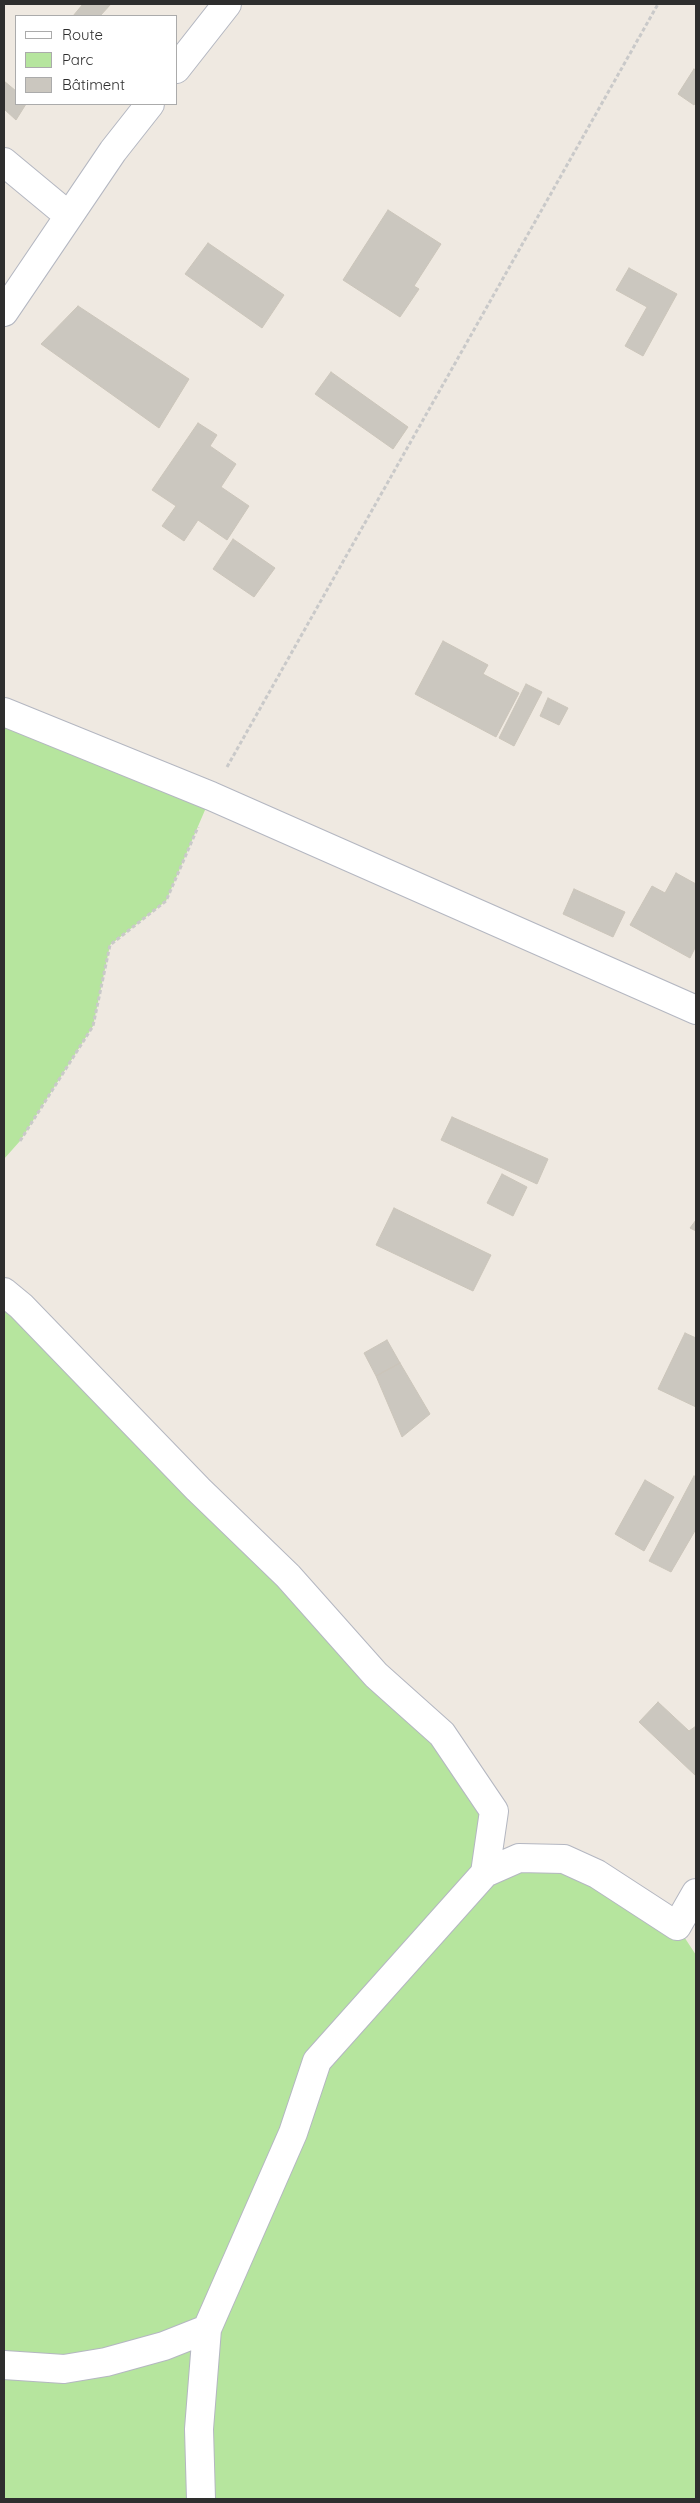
<!DOCTYPE html>
<meta charset="utf-8">
<style>
body{margin:0}
#map{position:relative;width:700px;height:2503px;overflow:hidden;background:#efe9e1;font-family:Quicksand,sans-serif}
canvas{display:block}
.frame{position:absolute;inset:0;border:5px solid #2e2e2e;pointer-events:none}
.legend{position:absolute;left:15px;top:15px;width:162px;height:90px;box-sizing:border-box;background:#fff;border:1px solid #ababab;margin:0;padding:6px 9px;list-style:none;font-size:15px;color:#2e2e2e}
.legend li{display:flex;align-items:center;gap:10px;height:25px}
.legend b{width:25px;border:1px solid #ababab}
</style>
<div id="map">
<canvas width="700" height="2503"></canvas>
<div class="frame"></div>
<ul class="legend">
<li><b style="height:6px;background:#fff"></b>Route</li>
<li><b style="height:14px;background:#b6e59e"></b>Parc</li>
<li><b style="height:14px;background:#cbc7bf"></b>Bâtiment</li>
</ul>
</div>
<script>
const ctx = document.querySelector('canvas').getContext('2d');
ctx.lineJoin = 'round';
function paint(path, color) { ctx.fillStyle = color; ctx.fill(path, 'evenodd'); }
const toPath = rows => new Path2D(rows.map(r => 'M' + r).join(''));
function stroke(path, color, width, dash) { ctx.strokeStyle = color; ctx.lineWidth = width; ctx.lineCap = dash ? 'butt' : 'round'; ctx.setLineDash(dash || []); ctx.stroke(path); }
const green = toPath([
 [4,712,211,796,166,901,110,945,93,1026,20,1141,4,1159],
 [4,1302,376,1675,494,1811,485,1872,564,1859,677,1926,696,1955,696,2499,4,2499]
]);
const building = toPath([
 [83,4,111,4,100,16,73,16,83,4],
 [694,69,696,71,696,101,694,105,678,94,694,69],
 [4,81,16,91,16,104,26,104,16,120,4,109,4,81],
 [388,210,441,244,414,286,419,289,400,317,343,280,388,210],
 [208,243,284,295,262,328,185,274,208,243],
 [629,268,677,294,643,356,625,346,647,307,616,290,629,268],
 [78,306,189,379,159,428,41,344,78,306],
 [331,372,408,427,393,449,315,394,331,372],
 [198,423,217,435,210,446,236,464,221,487,249,506,227,540,198,520,184,541,162,526,176,506,152,490,198,423],
 [233,539,275,568,254,597,213,569,233,539],
 [443,641,488,665,483,674,519,693,496,737,415,694,443,641],
 [526,684,542,692,514,746,499,738,526,684],
 [548,698,568,708,559,725,540,716,548,698],
 [676,873,696,884,696,946,690,958,630,925,652,886,665,893,676,873],
 [574,889,625,912,613,937,563,914,574,889],
 [452,1117,548,1159,537,1184,441,1140,452,1117],
 [502,1174,527,1187,513,1216,487,1203,502,1174],
 [394,1208,491,1255,473,1291,376,1245,394,1208],
 [696,1220,696,1231,690,1228,696,1220],
 [685,1333,696,1338,696,1407,658,1389,685,1333],
 [387,1340,400,1363,376,1376,364,1353,387,1340],
 [400,1363,430,1414,402,1437,376,1376,400,1363],
 [694,1476,696,1477,696,1529,671,1572,649,1561,694,1476],
 [645,1480,674,1497,644,1551,615,1534,645,1480],
 [658,1702,689,1731,696,1726,696,1776,639,1722,658,1702]
]);
const path = toPath([
 [227,767,658,4],
 [20,1141,93,1026,110,945,166,901,198,827]
]);
const street = toPath([
 [176,69,227,4],
 [4,162,69,216],
 [4,312,113,151,150,104],
 [4,712,211,796,696,1010],
 [4,1292,21,1306,198,1489,288,1576,376,1675,442,1734,494,1811,485,1873],
 [4,2365,64,2369,106,2362,164,2346,207,2329],
 [201,2499,199,2429,207,2329,293,2133,317,2061,485,1873,519,1858,564,1859,597,1874,677,1926,696,1893]
]);
paint(green, '#b6e59e');
paint(building, '#cbc7bf');
stroke(building, '#cbc5ba', 1);
stroke(street, '#b4b7c1', 30);
stroke(path, '#c9c9c9', 3, [4, 2.5]);
stroke(street, '#fff', 28);
</script>
